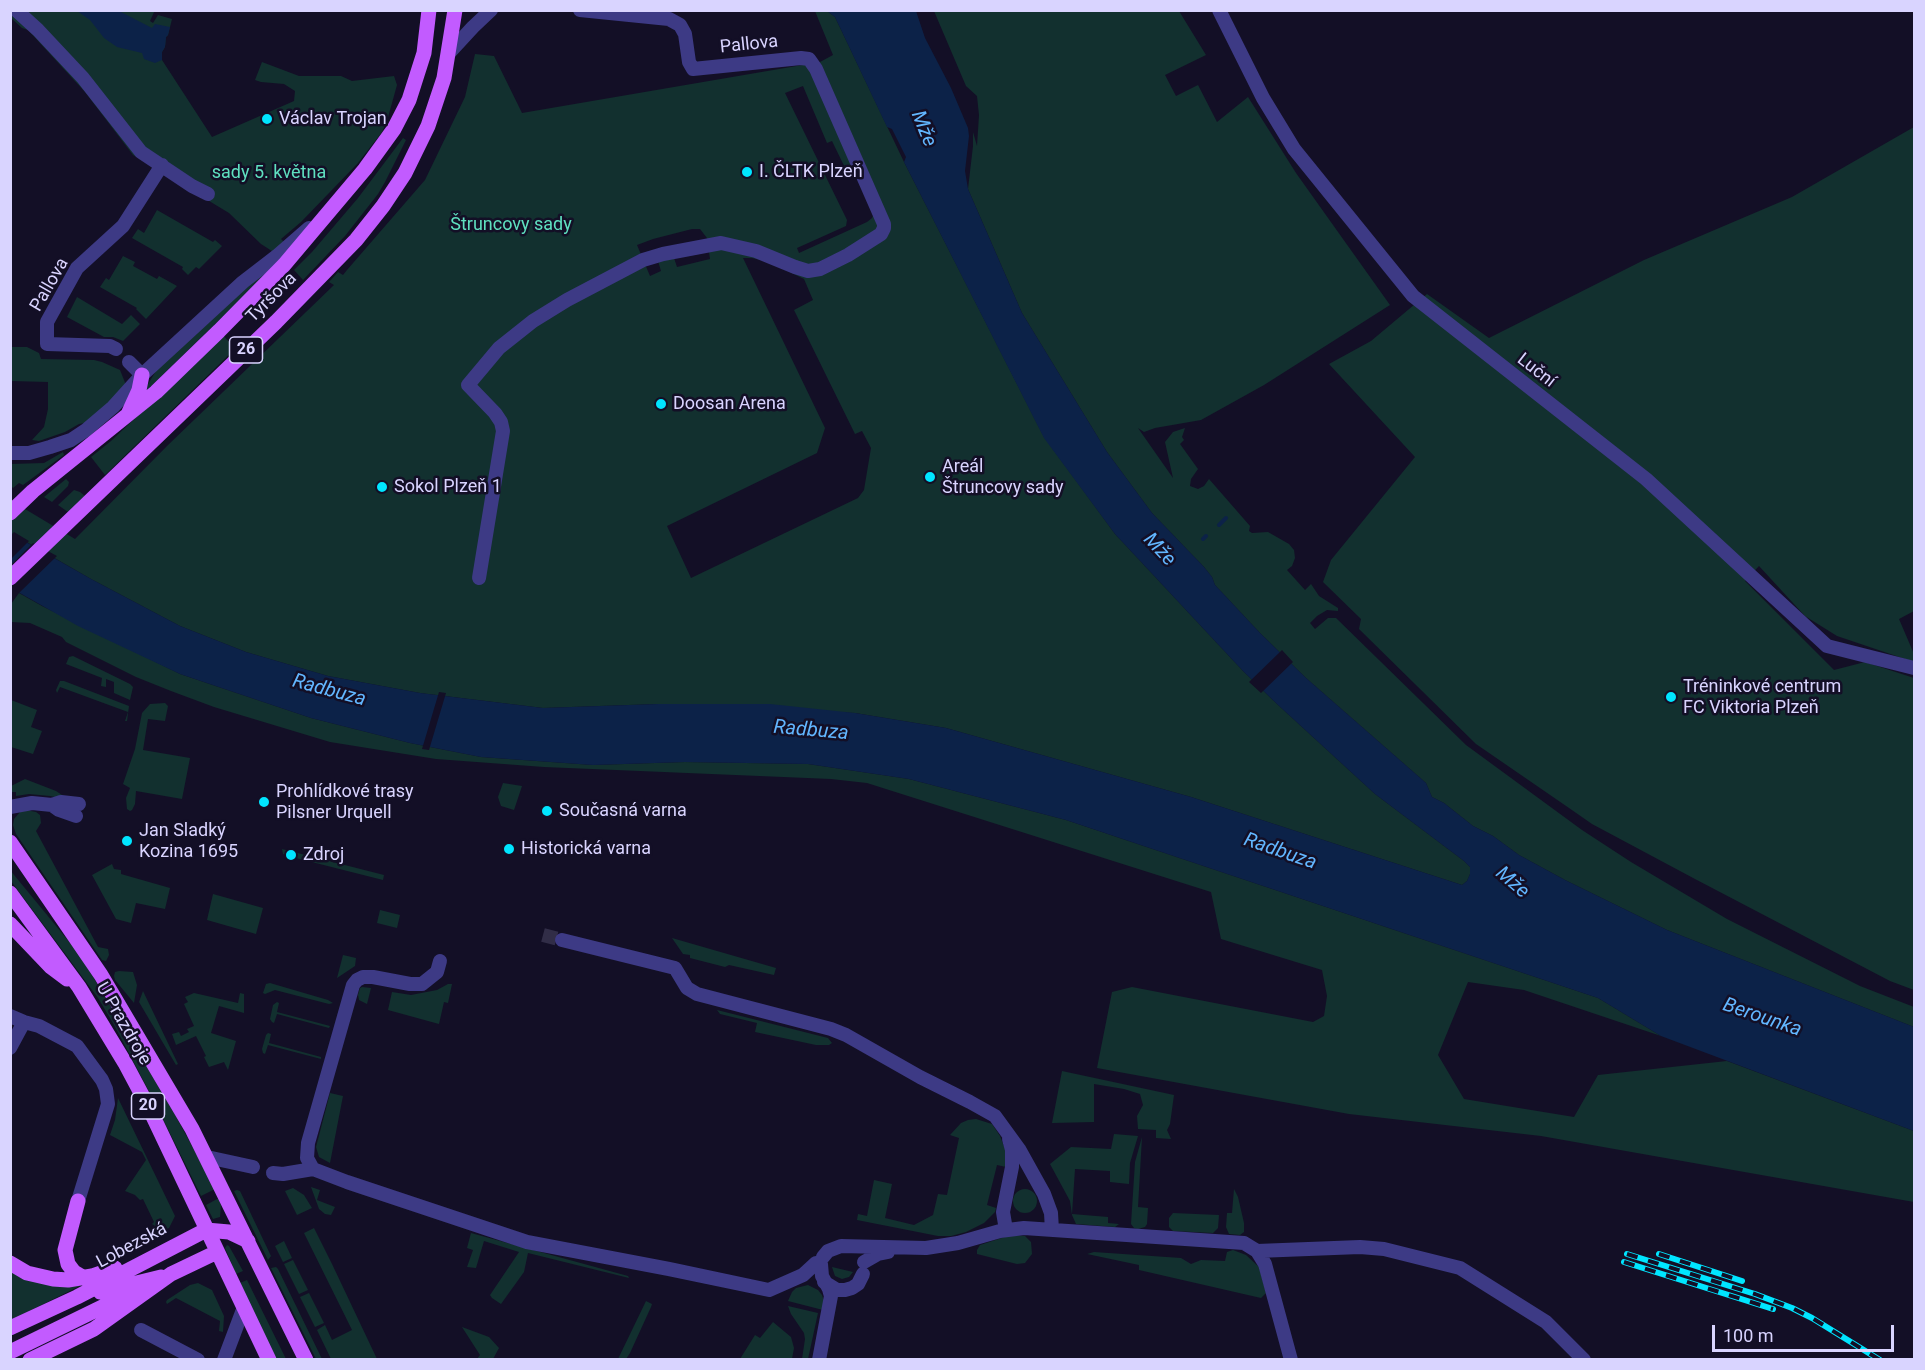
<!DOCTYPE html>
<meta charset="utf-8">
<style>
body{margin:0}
#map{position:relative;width:1925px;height:1370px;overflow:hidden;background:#130f26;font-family:Roboto,sans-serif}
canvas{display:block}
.frame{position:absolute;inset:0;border:12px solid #d9d4ff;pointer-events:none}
.scale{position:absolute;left:1712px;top:1325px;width:182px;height:27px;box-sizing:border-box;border:3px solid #d9d4ff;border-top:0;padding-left:8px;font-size:18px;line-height:21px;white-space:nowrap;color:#d9d4ff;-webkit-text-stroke:4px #130f26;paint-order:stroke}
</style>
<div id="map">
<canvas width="1925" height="1370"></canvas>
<div class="frame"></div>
<div class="scale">100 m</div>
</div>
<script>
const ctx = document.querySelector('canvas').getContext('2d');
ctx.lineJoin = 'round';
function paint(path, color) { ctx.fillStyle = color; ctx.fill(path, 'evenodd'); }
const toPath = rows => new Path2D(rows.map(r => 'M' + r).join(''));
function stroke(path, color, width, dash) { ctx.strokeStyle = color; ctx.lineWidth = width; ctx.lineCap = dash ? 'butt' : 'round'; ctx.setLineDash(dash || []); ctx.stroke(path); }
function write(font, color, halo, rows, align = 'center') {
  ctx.font = font + ' Roboto,sans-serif'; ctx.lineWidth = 5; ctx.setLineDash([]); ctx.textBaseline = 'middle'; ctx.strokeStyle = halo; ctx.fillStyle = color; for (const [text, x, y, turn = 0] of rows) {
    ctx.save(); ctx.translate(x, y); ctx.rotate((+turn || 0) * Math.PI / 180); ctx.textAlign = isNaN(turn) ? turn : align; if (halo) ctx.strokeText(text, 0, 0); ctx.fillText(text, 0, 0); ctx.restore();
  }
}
const green = toPath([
 [155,10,150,21,153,23,158,15,172,19,168,35,166,37,165,47,162,52,162,60,212,137,294,101,295,91,284,84,261,82,255,80,262,62,299,76,341,76,352,81,394,76,397,85,387,121,382,132,358,163,301,222,281,239,285,243,275,253,261,244,229,213,133,155,85,92,28,30,22,28,11,18,11,11],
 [815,11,827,11,835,17,904,162,1044,437,1115,534,1243,671,1277,704,1375,794,1464,861,1470,867,1470,874,1467,881,1462,885,1191,797,946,728,855,713,658,704,543,708,420,693,328,676,246,652,180,626,91,579,11,533,10,500,75,539,168,445,334,285,329,282,338,272,343,275,347,270,425,180,465,97,475,54,494,56,522,113,820,62,833,55],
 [803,86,827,143,832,141,848,174,854,172,874,213,872,218,867,222,799,253,797,248,846,226,847,220,785,93],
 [692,229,700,229,707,238,710,259,677,267,674,258,658,261,661,271,650,276,637,245,653,239],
 [743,258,752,258,769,262,804,279,813,300,794,310,855,434,862,431,871,448,864,490,858,498,691,578,667,526,817,453,825,428],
 [934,11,1179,11,1206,55,1165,75,1176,96,1198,85,1217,122,1248,97,1296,173,1390,305,1264,385,1201,420,1155,428,1144,432,1138,428,1173,478,1165,442,1173,432,1185,428,1182,437,1184,440,1180,444,1198,469,1191,479,1190,486,1198,489,1204,486,1209,479,1250,526,1249,531,1252,533,1268,532,1289,544,1294,550,1295,558,1292,566,1287,570,1305,590,1311,584,1319,596,1338,608,1338,611,1327,610,1317,616,1310,623,1315,629,1328,618,1336,618,1466,745,1582,830,1631,862,1727,919,1860,986,1914,1007,1914,1027,1667,930,1565,880,1519,855,1493,836,1473,826,1444,803,1432,797,1426,783,1306,678,1260,633,1215,585,1212,577,1204,567,1152,513,1107,452,1022,313,968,189,973,146,973,132,977,146,979,115,977,96,966,86],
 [1914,127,1914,611,1899,619,1914,654,1914,662,1837,636,1805,616,1759,566,1745,581,1834,670,1865,662,1914,678,1914,990,1890,981,1695,879,1592,824,1569,808,1476,744,1359,629,1361,619,1323,582,1331,560,1415,457,1329,364,1371,341,1427,294,1489,338,1644,260,1792,197],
 [403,138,406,140,385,182,378,194,345,236,303,280,294,270,312,252,358,198],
 [157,210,213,242,215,240,222,246,199,269,196,267,188,275,182,269,183,267,132,238,138,229,144,233],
 [123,256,135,262,133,266,157,279,159,276,177,286,146,319,136,309,137,308,100,287,106,278,109,280],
 [276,265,140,397,156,371,237,292],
 [77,297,122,324,131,315,140,324,123,341,113,337,104,337,67,317],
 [223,335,235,349,105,475,91,457,111,441],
 [10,347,27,347,39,353,41,359,94,360,102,362,120,370,126,385,90,422,79,424,65,432,39,441,32,440,44,427,48,409,48,382,11,381],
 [63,452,64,455,23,485,19,483,13,488,11,486,11,464,44,463],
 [66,479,69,482,68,486,52,502,44,497],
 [74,490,80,492,85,496,68,512,58,505],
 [19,593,42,606,180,674,311,718,410,743,481,757,593,765,685,762,808,764,909,779,1066,820,1598,998,1661,1036,1524,990,1468,982,1438,1055,1464,1099,1574,1117,1598,1075,1727,1061,1914,1131,1914,1202,1541,1136,1349,1114,1097,1068,1112,992,1132,987,1313,1022,1324,1016,1327,996,1322,970,1221,939,1211,892,867,783,831,779,544,767,436,759,330,742,214,707,171,691,136,677,66,642,62,637,30,623,11,622,11,604],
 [73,656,130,684,133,687,130,700,114,693,114,682,106,679,106,687,101,686,102,678,66,664,69,657],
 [60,681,64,681,129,706,127,721,125,721,128,712,60,687,57,693,56,690],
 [11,700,37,710,31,727,42,731,33,754,11,747],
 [150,704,165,703,168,706,165,721,148,719,143,750,190,758,182,799,136,791,135,804,132,810,130,811,127,809,126,798,130,788,123,784,135,749,142,713],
 [25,779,56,791,65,797,63,799,50,796,29,794,16,796,16,792,11,792,11,786],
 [503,783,522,786,514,810,501,806,498,797],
 [26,810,36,812,40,815,41,823,36,831,98,947,108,949,109,955,106,961,102,960,16,834,13,825,14,819,20,812],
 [282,849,384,875,383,880,288,856,283,854],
 [112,864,114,869,121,870,121,874,170,888,165,909,136,903,131,923,116,919,92,875],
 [10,870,80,955,173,1111,215,1189,201,1196,152,1097,113,1023,98,998,11,881],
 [213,894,263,908,256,934,207,920],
 [380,910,400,915,397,928,377,923],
 [672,938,776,968,774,975,729,965,725,967,690,958,690,955,683,954],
 [343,955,356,958,355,966,337,978],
 [119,971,133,972,137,985,134,1003,115,980,114,976,115,972],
 [270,983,328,1000,333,1003,329,1004,275,990,265,994,263,993,266,984],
 [448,984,452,984,448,1003,444,1002,439,1024,388,1010,392,992,411,995,437,990],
 [362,987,371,988,367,1004,359,1000,358,995,360,988],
 [143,991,178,1064,176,1065,139,1002],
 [194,993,238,1003,240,993,244,994,244,1013,219,1006,211,1033,236,1041,228,1070,224,1062,209,1067,204,1057,206,1056,196,1036,176,1045,172,1034,179,1032,181,1036,189,1032,187,1029,194,1026,184,1004,188,1002,185,997],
 [277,1002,279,1003,277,1012,330,1026,329,1028,277,1014,274,1023,272,1022,270,1019,273,1005],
 [717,1010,828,1038,832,1043,829,1045,816,1045,755,1032,757,1023,720,1014],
 [268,1033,271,1034,269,1043,321,1057,321,1059,268,1045,265,1054,263,1053,262,1049,266,1035],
 [1062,1071,1174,1095,1170,1124,1167,1130,1171,1139,1156,1138,1156,1130,1138,1129,1137,1116,1143,1105,1140,1094,1124,1089,1094,1084,1094,1122,1052,1123],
 [330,1093,343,1096,330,1163,319,1157,316,1147],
 [118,1098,175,1216,169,1228,162,1231,152,1224,154,1222,143,1199,140,1200,135,1195,125,1191,146,1160,142,1152,110,1135,115,1120],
 [976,1119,992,1124,1000,1136,1007,1154,1006,1167,997,1165,987,1205,996,1208,995,1212,984,1223,966,1232,951,1236,938,1236,857,1220,858,1214,867,1216,874,1180,892,1184,885,1218,914,1225,933,1215,938,1194,947,1195,959,1138,950,1135,961,1123,968,1120],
 [1114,1134,1138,1136,1130,1163,1129,1184,1110,1182,1110,1171,1075,1169,1072,1214,1108,1217,1108,1223,1119,1224,1115,1227,1076,1224,1072,1215,1070,1201,1050,1164,1071,1147,1111,1149],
 [1142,1137,1138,1207,1148,1208,1147,1224,1145,1227,1138,1229,1134,1228,1131,1224,1135,1162],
 [311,1187,320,1190,317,1200,335,1207,331,1215,325,1214,319,1209],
 [293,1188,304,1195,312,1208,297,1215,285,1191],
 '1013 1201a12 12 0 1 1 24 0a12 12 0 1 1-24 0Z',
 [1234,1189,1238,1197,1244,1223,1244,1232,1240,1235,1229,1234,1226,1227,1227,1213,1232,1213],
 [237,1190,240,1191,271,1256,268,1260,234,1191],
 [219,1198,221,1206,220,1217,213,1219,206,1205],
 [1173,1213,1219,1215,1218,1228,1213,1233,1173,1231,1169,1227,1169,1218],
 [314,1228,332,1264,377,1359,331,1359,317,1330,325,1325,332,1340,352,1330,304,1233],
 [471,1233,628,1276,629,1278,528,1253,524,1272,501,1304,492,1298,490,1295,519,1252,484,1241,476,1268,467,1267,473,1250,467,1248],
 [1011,1235,1025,1236,1031,1242,1032,1254,1025,1263,1017,1264,977,1254,977,1250,980,1245],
 [284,1241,292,1258,283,1262,275,1246],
 [227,1245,229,1246,243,1271,236,1274,225,1248],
 [1233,1250,1246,1255,1259,1267,1265,1289,1266,1293,1261,1298,1139,1270,1139,1265,1087,1254,1094,1252,1181,1258,1191,1264,1201,1260,1225,1261,1227,1252],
 [293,1260,308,1290,299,1294,284,1264],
 [11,1267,82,1285,11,1320],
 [276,1267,278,1269,322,1359,316,1359,271,1268],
 [832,1267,853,1272,849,1277,842,1279,835,1276],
 [247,1280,286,1359,275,1359,240,1283],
 [198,1283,212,1290,224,1316,223,1332,219,1331,220,1321,176,1298,167,1304,166,1302,167,1300,190,1285],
 [808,1285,818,1290,822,1295,824,1301,823,1310,788,1301,792,1292,796,1288],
 [309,1293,324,1323,315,1327,300,1297],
 [646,1301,652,1304,651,1307,630,1353,626,1359,618,1359],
 [788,1306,818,1313,808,1359,802,1359,805,1339,804,1333,791,1314],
 [773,1322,791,1337,794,1348,792,1359,740,1359,755,1335,760,1338],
 [462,1327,489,1337,499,1348,493,1359,477,1359,480,1355]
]);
const water = toPath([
 [77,11,119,11,152,28,155,24,170,27,168,35,166,37,165,47,162,52,162,60,155,63,144,59,142,53,117,47,104,38,90,20],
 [827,11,916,11,925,38,951,88,968,128,969,136,965,171,968,189,1022,313,1107,452,1152,513,1204,567,1212,577,1215,585,1260,633,1306,678,1426,783,1432,797,1444,803,1473,826,1493,836,1519,855,1565,880,1667,930,1914,1027,1914,1131,1661,1036,1598,998,1066,820,909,779,808,764,685,762,593,765,481,757,410,743,311,718,180,674,78,626,11,588,10,533,91,579,180,626,246,652,328,676,420,693,543,708,658,704,770,704,855,713,946,728,1191,797,1462,885,1467,881,1470,874,1470,867,1464,861,1375,794,1277,704,1243,671,1115,534,1044,438,904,162,906,157,892,129,887,127,835,17]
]);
const pier = toPath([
 [14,532,29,541,11,559,11,535],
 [33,543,57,556,19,593,10,588,11,565],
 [1282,650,1293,662,1261,693,1249,682],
 [439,692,446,693,429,750,422,749]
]);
const stream = toPath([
 [1219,525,1226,518],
 [1203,539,1206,536]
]);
const minorTunnel = toPath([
 [543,935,562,940]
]);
const minor = toPath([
 [16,10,38,30,83,78,141,152,192,186,208,194],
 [1219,10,1263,98,1294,149,1413,296,1646,479,1827,646,1914,668],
 [449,53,473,27,491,10],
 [116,349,110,346,47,344,47,322,77,268,123,226,162,165],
 [129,362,142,375],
 [10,453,29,453,50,447,71,440,86,430,113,407,142,375,243,282,278,255,309,228],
 [479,578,503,431,501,422,495,413,468,385,499,348,533,321,567,300,643,260,663,254,721,243,756,251,795,267,808,271,820,269,848,255,881,234,884,228,884,224,816,69,809,59,801,58,693,69,689,62,685,34,680,25,669,19,580,10],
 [52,805,59,810,76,816],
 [10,807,32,803,52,805,61,802,79,804],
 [562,940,675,968,687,988,697,994,831,1029,846,1035,920,1077,970,1102,995,1116,1019,1149,1044,1194,1051,1213,1052,1230],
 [10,1016,24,1022,39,1026,77,1046,102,1080,106,1089,108,1104,78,1201],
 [10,1048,24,1022],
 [207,1157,253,1167],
 [313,1169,307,1158,308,1143,353,985,357,980,363,977,373,977,410,984,422,984,437,972,440,961],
 [273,1173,283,1174,313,1169,347,1182,527,1242,669,1269,769,1290,803,1275,816,1263],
 [1006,1230,1003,1212,1012,1167,1012,1150,1009,1139],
 [1257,1251,1360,1247,1384,1249,1460,1268,1546,1322,1584,1360],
 [823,1257,828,1251,841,1246,926,1248,958,1243,1000,1231,1024,1228,1244,1243,1257,1251,1265,1264,1291,1360],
 [864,1262,878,1254,888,1252],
 [824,1282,837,1290,845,1290,852,1288,858,1284,863,1274],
 [141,1330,198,1360],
 [224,1360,244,1307],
 [819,1360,831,1296,829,1289,822,1276,821,1264]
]);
const major = toPath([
 [129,412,139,390,142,375],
 [10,513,33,491,156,392,219,331,284,265,365,169,394,129,409,100,424,53,429,10],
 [10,578,276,322,356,240,383,206,405,173,428,126,444,78,455,10],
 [10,842,101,975,192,1129,306,1360],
 [10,893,79,987,125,1063,150,1110,269,1360],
 [10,924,51,967,67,979],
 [78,1201,65,1250,68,1264,74,1272,84,1278],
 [206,1230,229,1232,248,1241],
 [10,1263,27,1273,53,1279,68,1280,92,1276,115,1268],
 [100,1292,161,1277],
 [10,1328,77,1297,206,1230],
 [10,1352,133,1292],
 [30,1360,94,1329,171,1274,217,1252]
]);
const rail = toPath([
 [1627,1254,1755,1294,1792,1308,1812,1318,1880,1360],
 [1659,1254,1742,1281],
 [1624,1262,1773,1309]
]);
const markers = [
 [267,119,6,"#00e5ff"],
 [747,172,6,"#00e5ff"],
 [661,404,6,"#00e5ff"],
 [930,477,6,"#00e5ff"],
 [382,487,6,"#00e5ff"],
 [1671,697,6,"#00e5ff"],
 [264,802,6,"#00e5ff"],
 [547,811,6,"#00e5ff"],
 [127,841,6,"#00e5ff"],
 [509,849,6,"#00e5ff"],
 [291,855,6,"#00e5ff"]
];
const shields = [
 [246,350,33],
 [148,1106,33]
];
const shieldNames = [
 ["26",246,350],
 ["20",148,1106]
];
const streetNames = [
 ["Pallova",749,45,-6],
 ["Pallova",50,285,-60],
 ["Tyršova",272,298,-45],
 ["Luční",1536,371,38],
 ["U Prazdroje",123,1024,60],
 ["Lobezská",132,1246,-28]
];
const poiNames = [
 ["Václav Trojan",279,119],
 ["I. ČLTK Plzeň",759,172],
 ["Doosan Arena",673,404],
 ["Areál",942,467],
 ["Štruncovy sady",942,488],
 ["Sokol Plzeň 1",394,487],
 ["Tréninkové centrum",1683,687],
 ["FC Viktoria Plzeň",1683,708],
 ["Prohlídkové trasy",276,792],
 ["Pilsner Urquell",276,813],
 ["Současná varna",559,811],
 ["Jan Sladký",139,831],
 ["Kozina 1695",139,852],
 ["Historická varna",521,849],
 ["Zdroj",303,855]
];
const parkNames = [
 ["sady 5. května",269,173],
 ["Štruncovy sady",511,225]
];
const waterNames = [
 ["Mže",923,129,68],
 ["Mže",1159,550,47],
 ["Radbuza",329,691,15],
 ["Radbuza",811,731,5],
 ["Radbuza",1280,852,19],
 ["Mže",1512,883,41],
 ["Berounka",1762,1018,19]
];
paint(green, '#12302f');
paint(water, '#0c2248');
paint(pier, '#130f26');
stroke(stream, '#0c2248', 4);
stroke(minorTunnel, '#312d47', 14, [14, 7]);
stroke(minor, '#3d3a85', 14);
stroke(major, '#c25bff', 15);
stroke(rail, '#00e5ff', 6);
stroke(rail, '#130f26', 4, [11]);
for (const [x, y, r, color] of markers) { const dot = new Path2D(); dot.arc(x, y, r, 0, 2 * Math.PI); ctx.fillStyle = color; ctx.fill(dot); stroke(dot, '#130f26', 2); }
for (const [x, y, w] of shields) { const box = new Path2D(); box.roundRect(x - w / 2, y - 13, w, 26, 4.5); ctx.fillStyle = '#130f26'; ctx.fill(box); stroke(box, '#d9d4ff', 1.5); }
write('bold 16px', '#d9d4ff', null, shieldNames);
write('18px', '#d9d4ff', '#130f26', streetNames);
write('18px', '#d9d4ff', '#130f26', poiNames, 'left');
write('18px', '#5fe0c0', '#130f26', parkNames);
write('italic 20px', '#62b6ff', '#130f26', waterNames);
</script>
